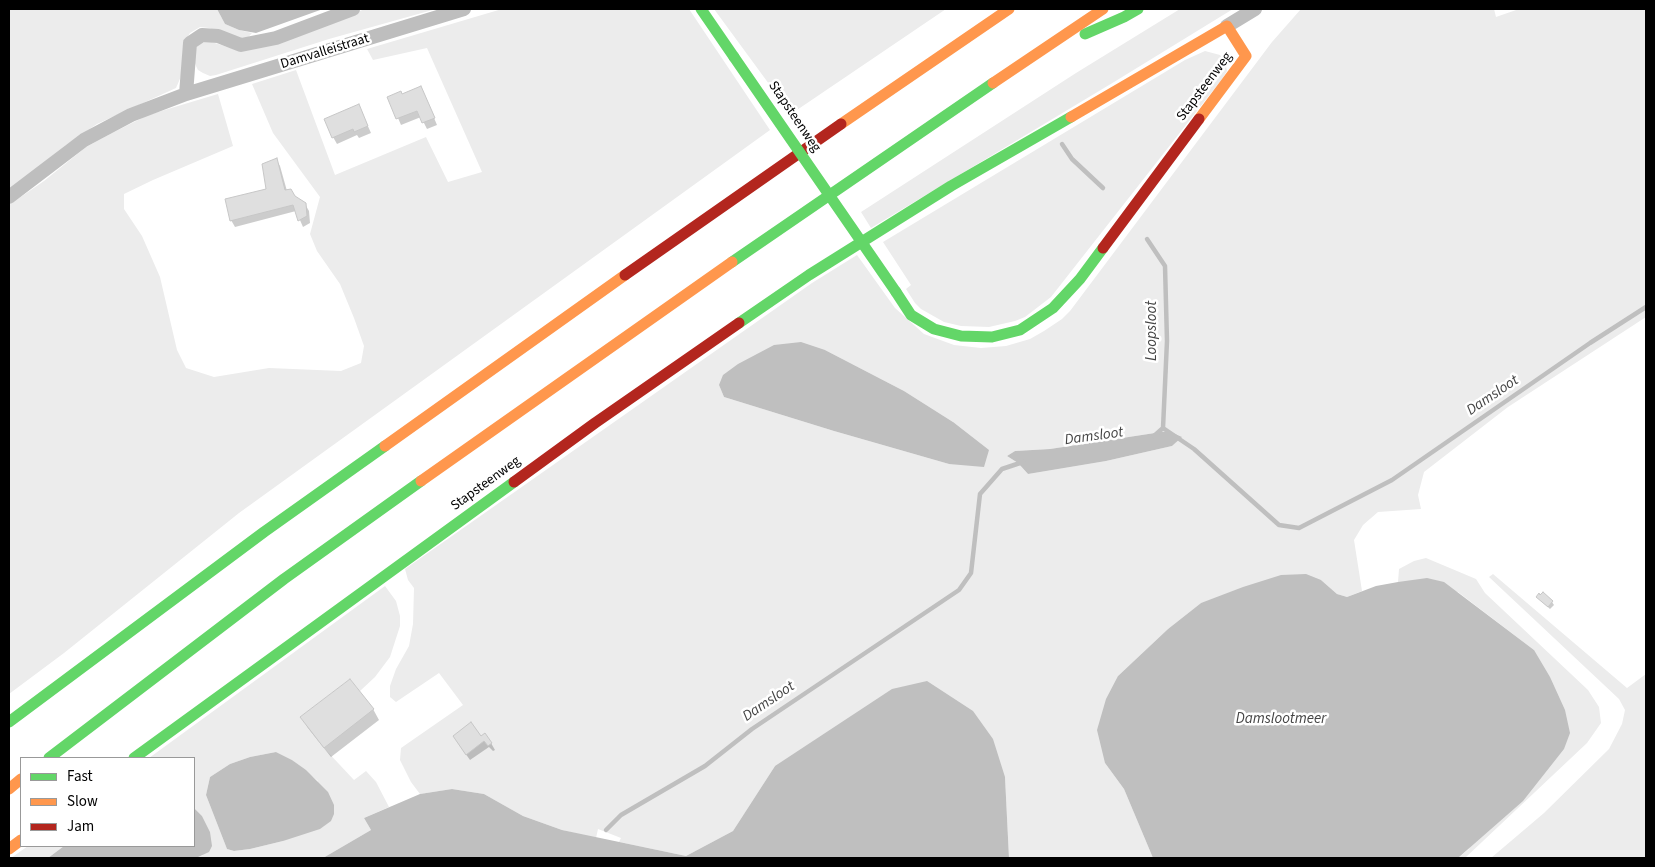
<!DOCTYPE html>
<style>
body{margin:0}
#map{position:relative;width:1655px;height:867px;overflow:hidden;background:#fff;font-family:"Source Sans 3",sans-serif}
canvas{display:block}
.frame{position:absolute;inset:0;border:10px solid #000;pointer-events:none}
.legend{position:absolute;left:20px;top:757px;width:175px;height:90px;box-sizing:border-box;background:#fff;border:1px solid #999;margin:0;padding:6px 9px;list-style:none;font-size:15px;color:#000}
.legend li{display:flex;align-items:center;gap:10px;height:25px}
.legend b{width:25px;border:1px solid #999}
</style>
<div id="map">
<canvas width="1655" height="867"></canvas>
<div class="frame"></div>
<ul class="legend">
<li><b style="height:6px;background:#63d668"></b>Fast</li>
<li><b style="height:6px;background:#ff974d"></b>Slow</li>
<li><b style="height:6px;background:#b3261e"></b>Jam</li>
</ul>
</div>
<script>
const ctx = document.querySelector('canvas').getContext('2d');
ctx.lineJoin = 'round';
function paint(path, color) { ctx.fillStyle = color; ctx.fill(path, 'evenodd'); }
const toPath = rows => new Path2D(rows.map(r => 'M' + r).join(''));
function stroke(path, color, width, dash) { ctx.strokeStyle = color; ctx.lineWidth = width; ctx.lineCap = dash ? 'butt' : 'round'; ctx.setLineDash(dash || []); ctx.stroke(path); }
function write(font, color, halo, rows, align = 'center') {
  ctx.font = font + ' "Source Sans 3",sans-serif'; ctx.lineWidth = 5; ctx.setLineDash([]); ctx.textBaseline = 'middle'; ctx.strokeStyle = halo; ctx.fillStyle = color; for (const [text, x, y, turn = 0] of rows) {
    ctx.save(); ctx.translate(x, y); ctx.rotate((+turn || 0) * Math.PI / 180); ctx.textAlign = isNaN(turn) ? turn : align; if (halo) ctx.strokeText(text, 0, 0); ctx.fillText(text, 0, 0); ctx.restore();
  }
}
const green = toPath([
 [9,9,217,9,225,24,239,30,252,33,245,41,209,28,200,27,190,33,183,44,182,74,176,88,97,124,66,145,9,190],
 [365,9,436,9,329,39,216,75,210,76,203,73,198,70,196,66,194,60,195,45,208,41,228,47,291,37],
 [502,9,689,9,770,130,239,513,64,653,9,694,9,205,44,181,86,147,116,131,148,115,218,94,233,146,153,180,124,194,124,209,142,236,160,277,177,350,186,368,214,377,269,368,341,371,361,363,364,346,354,318,340,284,317,251,310,234,320,197,273,133,252,84,296,70,335,175,426,137,448,182,482,172,427,48,373,60,367,49],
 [714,9,946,9,791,114],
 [1180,9,1233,9,1114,82,871,228,861,212,1076,73],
 [1301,9,1494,9,1496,17,1519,9,1646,9,1646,317,1508,407,1424,472,1418,495,1421,509,1378,512,1363,525,1354,540,1362,591,1347,597,1337,594,1321,580,1201,603,1168,629,1118,676,1105,763,1124,789,1153,858,1009,858,1005,777,775,766,733,831,686,856,619,842,621,838,598,829,596,838,562,830,523,816,484,794,452,789,420,794,411,782,400,760,401,748,463,705,439,673,396,702,390,697,390,686,396,669,409,646,413,624,414,588,408,580,405,569,812,283,857,255,895,308,924,334,954,345,981,348,1006,346,1030,339,1044,331,1062,319,1070,311,1272,42],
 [825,350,904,391,953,422,949,464,834,431,724,397,719,385],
 [1168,431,1181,437,1172,446,1106,461,1028,474,1018,463,1007,456,1015,451,1050,449],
 [1205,51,1220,55,1225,61,1227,71,1222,79,1051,297,1025,317,1015,321,989,327,961,326,944,322,921,309,915,303,906,289,911,285,883,242,1185,60],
 [1426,558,1476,579,1485,593,1588,690,1599,707,1601,723,1587,743,1465,858,1458,858,1469,849,1534,650,1458,592,1398,582,1399,569,1414,561],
 [1493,574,1627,688,1646,674,1646,858,1491,858,1544,813,1609,749,1622,724,1625,710,1619,699,1489,577],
 [385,586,396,601,400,616,400,626,390,657,375,677,360,691,350,679,300,717,324,748,354,780,366,771,376,782,389,807,364,818,371,830,323,858,196,858,203,855,210,832,202,816,194,808,194,758,149,758],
 [276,752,292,760,318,781,283,841,250,849,234,851,227,849,206,795,210,777,230,764,250,757],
 [28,846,64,846,48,858,11,858]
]);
const water = toPath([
 [217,9,323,9,256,33,239,30,225,24],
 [801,342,825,350,904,391,953,422,989,450,984,467,949,464,834,431,724,397,719,385,723,375,738,364,774,345],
 [1168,431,1182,437,1172,446,1106,461,1028,474,1018,463,1007,456,1015,451,1050,449],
 [1306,574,1321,580,1337,594,1347,597,1376,586,1398,582,1427,578,1444,582,1534,650,1550,677,1565,710,1570,733,1564,749,1523,801,1458,858,1153,858,1124,789,1105,763,1097,730,1106,699,1118,676,1168,629,1201,603,1243,587,1281,575],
 [927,681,973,711,993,739,1005,777,1009,858,323,858,371,830,364,818,420,794,452,789,484,794,523,816,562,830,686,856,733,831,775,766,892,689],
 [276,752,292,760,306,770,328,792,334,805,334,814,331,821,320,829,283,841,250,849,234,851,227,849,206,795,210,777,230,764,250,757],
 [194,808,202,816,210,832,212,846,209,852,196,858,48,858,64,846,194,846]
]);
const shadow = toPath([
 [424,94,437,125,427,129,421,117,401,125,389,97],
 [359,106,371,133,359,138,357,135,337,144,333,137],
 [276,160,280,166,287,191,305,204,309,211,310,223,303,227,296,211,235,227,231,220,268,190],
 [1537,597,1552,602,1554,605,1550,609],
 [373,709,379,720,331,757,308,728,302,718],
 [481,738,491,743,495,750,493,751,489,747,470,760,458,743]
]);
const stream = toPath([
 [1062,144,1072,159,1103,188],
 [1147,239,1165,266,1167,341,1163,428],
 [1154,436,1163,428,1194,449,1279,525,1299,528,1392,480,1590,343,1646,307],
 [606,830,621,815,705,766,752,729,959,590,971,573,980,494,1002,469,1023,462]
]);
const building = toPath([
 [421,86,435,118,422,123,417,111,396,119,387,97,401,91,402,94,421,86],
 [359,104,368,126,354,132,353,129,332,138,324,119,359,104],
 [277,158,285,190,291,189,295,196,306,203,307,216,298,221,293,205,230,221,225,199,266,189,262,164,277,158],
 [1543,592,1553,601,1548,607,1536,597,1539,593,1540,595,1543,592],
 [350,679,374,709,324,748,300,717,350,679],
 [471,722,481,736,485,733,492,743,488,746,484,741,466,755,453,736,471,722]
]);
const street = toPath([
 [1227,26,1255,9],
 [186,94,190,43,202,35,218,36,241,45,276,38,353,9],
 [9,197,84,140,131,115,186,94,464,9]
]);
const fast = toPath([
 [701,9,734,57],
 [1085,34,1124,17,1138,9],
 [732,262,993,83],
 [896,292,911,315,934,329,961,336,992,337,1020,330,1053,308,1080,279,1103,248],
 [739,323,809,275,951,186,1071,117],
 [9,722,264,532,385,446],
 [49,758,284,579,421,481],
 [134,758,514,482]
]);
const slow = toPath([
 [993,83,1103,9],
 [1071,117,1227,26,1246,56,1199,119],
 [841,124,1009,9],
 [385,446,625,275],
 [421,481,732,262],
 [9,789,21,779],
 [9,849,21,840]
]);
const jam = toPath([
 [1103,248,1199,119],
 [625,275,841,124],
 [514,482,595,423,739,323]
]);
const fastBridge = toPath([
 [734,57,896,292]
]);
const streetNames = [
 ["Damvalleistraat",325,52,-17],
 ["Stapsteenweg",1205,87,-53],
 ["Stapsteenweg",794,117,56],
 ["Stapsteenweg",486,484,-36]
];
const waterNames = [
 ["Loopsloot",1153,331,-90],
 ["Damsloot",1493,396,-34],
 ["Damsloot",1094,437,-8],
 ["Damsloot",769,702,-34],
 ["Damslootmeer",1281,720]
];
paint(green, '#ececec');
paint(water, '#bfbfbf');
paint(shadow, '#0003');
stroke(stream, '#bfbfbf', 4.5);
paint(building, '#dfdfdf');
stroke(building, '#c7c7c7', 1);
stroke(street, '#bebebe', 14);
stroke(fast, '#63d668', 11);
stroke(slow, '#ff974d', 11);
stroke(jam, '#b3261e', 11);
stroke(fastBridge, '#63d668', 11);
write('14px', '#000', '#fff', streetNames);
write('italic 15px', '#444', '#fff', waterNames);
</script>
